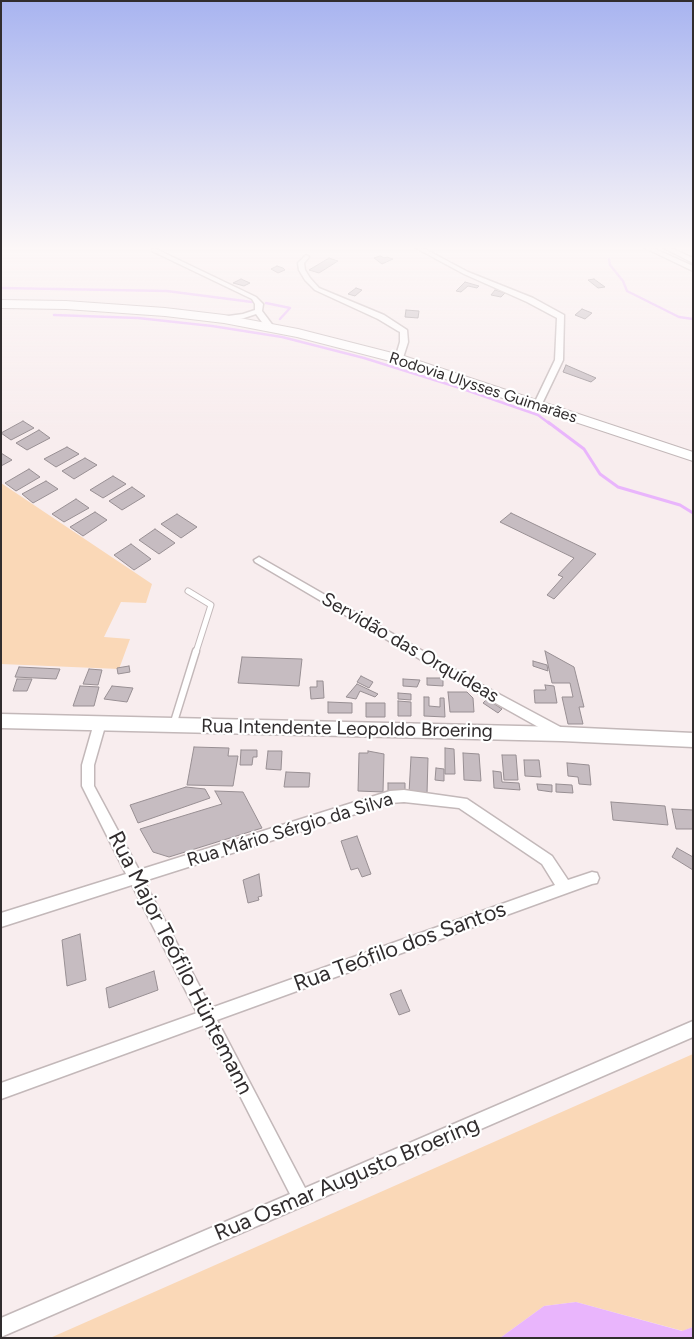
<!DOCTYPE html>
<meta charset="utf-8">
<style>
body{margin:0}
#map{position:relative;width:694px;height:1339px;overflow:hidden;background:#f8edee;font-family:Figtree,sans-serif}
canvas{display:block}
.frame{position:absolute;inset:0;border:2px solid #312d2e;pointer-events:none}
</style>
<div id="map">
<canvas width="694" height="1339"></canvas>
<div class="frame"></div>
</div>
<script>
const ctx = document.querySelector('canvas').getContext('2d');
ctx.lineJoin = 'round';
function paint(path, color) { ctx.fillStyle = color; ctx.fill(path, 'evenodd'); }
const toPath = rows => new Path2D(rows.map(r => 'M' + r).join(''));
function stroke(path, color, width, dash) { ctx.strokeStyle = color; ctx.lineWidth = width; ctx.lineCap = dash ? 'butt' : 'round'; ctx.setLineDash(dash || []); ctx.stroke(path); }
function write(font, color, halo, rows, align = 'center') {
  ctx.font = font + ' Figtree,sans-serif'; ctx.lineWidth = 4.5; ctx.setLineDash([]); ctx.textBaseline = 'middle'; ctx.strokeStyle = halo; ctx.fillStyle = color; for (const [text, x, y, turn = 0] of rows) {
    ctx.save(); ctx.translate(x, y); ctx.rotate((+turn || 0) * Math.PI / 180); ctx.textAlign = isNaN(turn) ? turn : align; if (halo) ctx.strokeText(text, 0, 0); ctx.fillText(text, 0, 0); ctx.restore();
  }
}
const green = toPath([
 [1,483,152,584,146,603,121,602,104,637,130,639,119,669,1,664],
 [693,1054,693,1327,683,1331,576,1302,544,1306,500,1338,50,1338]
]);
const water = toPath([
 [576,1302,682,1331,693,1327,693,1338,500,1338,544,1306]
]);
const streamFar1 = toPath([
 [609,259,610,265,623,281,627,291,679,317,693,319],
 [1,288,167,291,252,302],
 [266,303,290,308,280,319],
 [54,315,138,318,212,326,282,337,364,358,460,388,538,415,550,424]
]);
const stream = toPath([
 [548,422,584,449,600,474,618,487,680,505,693,513]
]);
const building = toPath([
 [380,256,385,258,387,257,393,259,382,264,374,258,380,256],
 [329,258,338,261,319,273,309,270,329,258],
 [277,266,283,268,285,270,278,273,271,269,277,266],
 [241,279,250,283,244,286,233,283,241,279],
 [594,279,605,287,598,288,588,280,594,279],
 [465,282,479,286,477,288,468,286,461,292,456,291,465,282],
 [356,288,362,290,355,296,348,294,356,288],
 [495,290,505,293,501,297,491,295,495,290],
 [582,309,592,313,585,319,575,315,582,309],
 [406,310,419,311,418,318,405,317,406,310],
 [566,365,596,378,591,382,563,372,566,365],
 [23,421,34,428,11,440,1,433,23,421],
 [39,430,50,438,27,450,16,443,39,430],
 [67,447,79,454,56,467,44,459,67,447],
 [1,453,12,460,1,466,1,453],
 [85,458,97,465,74,479,62,471,85,458],
 [29,469,40,477,16,491,5,483,29,469],
 [113,476,126,484,103,498,90,490,113,476],
 [46,481,58,489,33,503,22,494,46,481],
 [132,487,145,496,122,510,109,501,132,487],
 [76,499,89,508,64,522,52,514,76,499],
 [95,512,107,520,83,536,70,527,95,512],
 [511,513,596,554,554,599,547,595,563,577,558,575,574,558,500,522,511,513],
 [177,514,197,527,181,538,161,524,177,514],
 [155,529,175,543,159,554,139,540,155,529],
 [131,544,151,559,134,570,114,555,131,544],
 [545,651,574,667,584,707,579,707,583,724,568,724,562,697,573,697,570,683,552,683,545,651],
 [242,657,302,659,299,686,238,683,242,657],
 [533,661,547,665,548,671,533,666,533,661],
 [129,666,130,672,118,674,117,668,129,666],
 [19,667,60,669,56,679,15,677,19,667],
 [89,669,102,670,98,685,83,684,89,669],
 [361,676,373,682,369,688,357,682,361,676],
 [427,678,443,678,443,686,427,685,427,678],
 [17,679,32,679,27,691,13,691,17,679],
 [403,679,420,680,417,687,403,686,403,679],
 [317,681,323,681,324,698,311,699,310,687,317,687,317,681],
 [357,684,378,694,375,697,360,691,356,699,346,697,357,684],
 [545,685,554,686,557,703,535,703,534,690,546,690,545,685],
 [80,686,99,687,94,706,73,706,80,686],
 [112,686,133,688,127,702,104,699,112,686],
 [448,692,467,692,473,698,474,712,450,712,448,692],
 [398,693,411,694,411,700,398,699,398,693],
 [424,697,429,697,429,706,440,707,440,698,444,698,445,717,424,716,424,697],
 [487,699,502,709,498,713,483,703,487,699],
 [398,701,411,702,411,716,398,716,398,701],
 [328,702,352,703,352,713,328,713,328,702],
 [366,703,385,703,385,717,366,717,366,703],
 [194,747,229,748,228,756,238,756,233,786,187,785,194,747],
 [445,748,454,749,455,774,445,774,445,748],
 [241,750,257,750,257,757,253,757,252,765,240,765,241,750],
 [268,751,282,751,281,770,266,769,268,751],
 [368,751,384,754,383,792,358,791,359,753,368,753,368,751],
 [463,753,479,754,481,781,464,780,463,753],
 [502,755,516,755,518,780,504,780,502,755],
 [411,757,428,758,427,794,409,793,411,757],
 [524,760,539,760,541,777,525,776,524,760],
 [567,763,589,765,591,785,579,784,578,777,568,776,567,763],
 [436,768,444,769,444,781,435,780,436,768],
 [493,771,501,772,502,782,519,783,520,790,494,788,493,771],
 [286,772,310,773,309,787,284,787,286,772],
 [388,783,405,783,405,793,388,793,388,783],
 [537,784,552,785,552,792,538,790,537,784],
 [556,784,572,785,573,793,556,792,556,784],
 [186,787,205,789,210,798,138,823,130,805,186,787],
 [215,791,243,792,262,828,169,857,153,852,140,829,222,804,215,791],
 [611,802,665,806,668,825,613,820,611,802],
 [672,809,693,810,693,829,676,829,672,809],
 [357,836,371,874,362,877,358,868,351,870,341,841,357,836],
 [677,848,693,857,693,870,672,857,677,848],
 [259,874,262,896,258,897,259,900,248,903,243,880,259,874],
 [80,934,86,980,67,986,62,940,80,934],
 [154,971,158,990,109,1008,106,988,154,971],
 [401,990,410,1011,399,1015,390,994,401,990]
]);
const serviceFar1 = toPath([
 [188,591,211,605,196,652]
]);
const service = toPath([
 [173,725,196,651]
]);
const minor = toPath([
 [416,248,423,248,468,272,533,298,564,315,563,360,540,408,537,408,533,406,555,360,557,318,527,302,464,274,416,248],
 [645,248,653,248,693,266,693,271,645,248],
 [664,248,671,248,693,258,693,263,664,248],
 [152,249,156,249,256,297,263,304,262,311,274,327,267,329,256,314,244,318,221,321,221,317,243,314,255,310,255,304,252,299,152,251,152,249],
 [306,255,309,257,304,263,305,270,310,278,319,288,384,315,407,330,408,342,402,361,395,359,400,342,400,332,398,331,378,319,315,290,305,280,299,270,298,263,306,255],
 [259,557,482,685,566,730,568,734,566,738,562,739,558,738,474,691,255,562,254,560,259,557],
 [100,718,104,720,106,723,94,765,94,786,139,870,390,791,404,790,467,799,552,856,568,880,592,872,597,873,599,878,597,883,592,884,217,1020,305,1188,693,1021,693,1037,1,1337,1,1318,290,1194,204,1025,1,1099,1,1083,197,1013,132,885,1,927,1,913,126,874,82,786,82,765,94,723,96,720,100,718],
 [404,802,459,808,542,864,555,885,211,1008,144,881,390,803,404,802]
]);
const secondary = toPath([
 [1,714,562,727,693,733,693,747,562,741,1,728,1,714]
]);
const trunk = toPath([
 [1,300,66,301,165,308,224,315,298,329,404,356,693,452,693,461,394,362,297,337,224,323,165,316,66,309,1,308,1,300]
]);
const farStreetnames = [
 ["Rodovia Ulysses Guimarães",483,388,18]
];
const streetNames = [
 ["Servidão das Orquídeas",410,648,30],
 ["Rua Intendente Leopoldo Broering",347,729,1],
 ["Rua Mário Sérgio da Silva",290,830,-17]
];
const nearStreetnames = [
 ["Rua Teófilo dos Santos",400,947,-20],
 ["Rua Major Teófilo Hüntemann",180,963,63],
 ["Rua Osmar Augusto Broering",347,1179,-23]
];
paint(green, '#fad8b7');
paint(water, '#e9b5fc');
stroke(streamFar1, '#e9b5fc', 2.5);
stroke(stream, '#e9b5fc', 3);
paint(building, '#c6bcc1');
stroke(building, '#988f93', 1);
stroke(serviceFar1, '#c3b8b9', 7);
stroke(service, '#c3b8b9', 9);
stroke(minor, '#c3b8b9', 3);
stroke(secondary, '#c3b8b9', 3);
stroke(trunk, '#c3b8b9', 2);
stroke(serviceFar1, '#fff', 5);
stroke(service, '#fff', 6);
paint(minor, '#fff');
paint(secondary, '#fff');
paint(trunk, '#fff');
const sky = ctx.createLinearGradient(0, 0, 0, 435);
sky.addColorStop(0, '#a8b4f0');
sky.addColorStop(0.57, '#fcf7f7');
sky.addColorStop(1, '#fcf7f700');
ctx.fillStyle = sky;
ctx.fillRect(0, 0, 694, 435);
write('16px', '#312d2e', '#fff', farStreetnames);
write('19px', '#312d2e', '#fff', streetNames);
write('22px', '#312d2e', '#fff', nearStreetnames);
</script>
